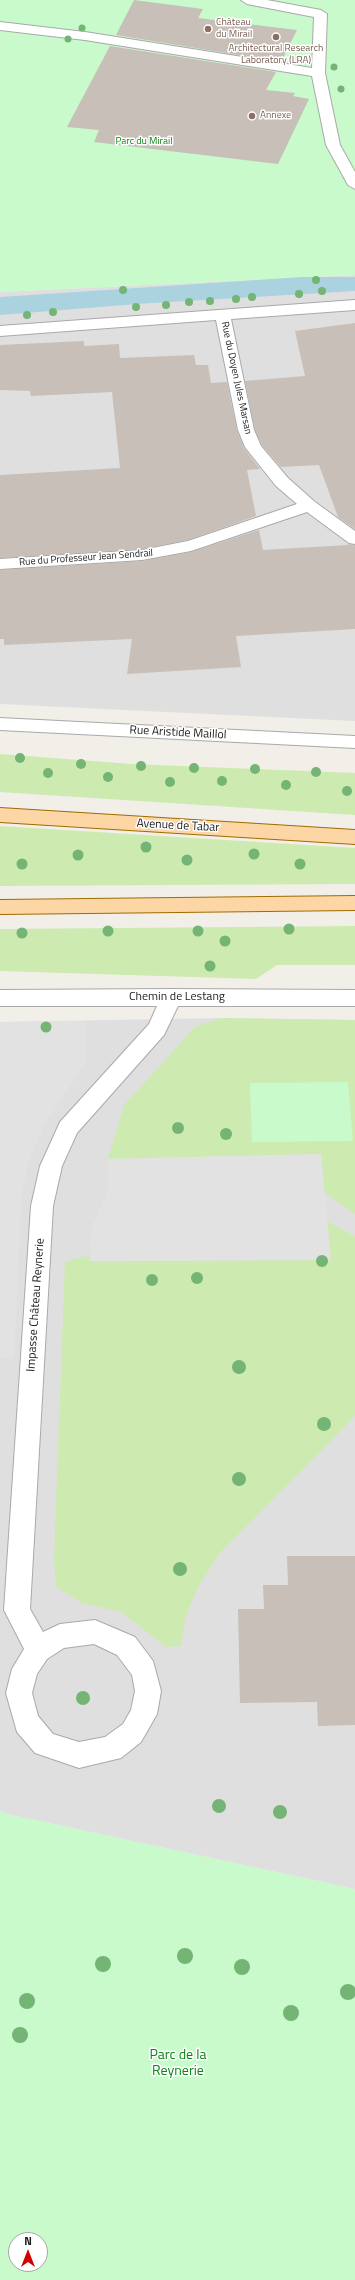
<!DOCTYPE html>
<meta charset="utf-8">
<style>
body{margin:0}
#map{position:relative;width:355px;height:2280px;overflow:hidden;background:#f2efe9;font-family:"Titillium Web",sans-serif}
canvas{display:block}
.north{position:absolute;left:8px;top:2232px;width:40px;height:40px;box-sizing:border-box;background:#fff;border:1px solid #a7a7a7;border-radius:50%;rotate:0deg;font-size:11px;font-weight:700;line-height:16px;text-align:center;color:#222}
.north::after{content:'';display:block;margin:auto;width:14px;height:18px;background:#d40000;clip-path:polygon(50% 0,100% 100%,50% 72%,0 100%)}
</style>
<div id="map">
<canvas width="355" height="2280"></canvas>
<div class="north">N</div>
</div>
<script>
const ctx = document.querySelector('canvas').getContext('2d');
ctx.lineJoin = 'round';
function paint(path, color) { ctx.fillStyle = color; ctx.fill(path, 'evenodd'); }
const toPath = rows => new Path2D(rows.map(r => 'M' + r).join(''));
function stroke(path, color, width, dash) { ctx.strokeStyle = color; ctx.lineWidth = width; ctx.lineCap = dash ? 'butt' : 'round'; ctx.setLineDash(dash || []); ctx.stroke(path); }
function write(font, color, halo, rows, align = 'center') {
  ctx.font = font + ' "Titillium Web",sans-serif'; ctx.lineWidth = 3; ctx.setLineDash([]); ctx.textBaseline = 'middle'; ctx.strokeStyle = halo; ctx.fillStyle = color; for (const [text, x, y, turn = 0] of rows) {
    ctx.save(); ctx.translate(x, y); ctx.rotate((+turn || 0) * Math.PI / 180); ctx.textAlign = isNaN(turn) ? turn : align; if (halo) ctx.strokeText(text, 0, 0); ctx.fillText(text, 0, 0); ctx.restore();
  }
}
const residential = toPath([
 [355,275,355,721,0,704,0,292],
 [221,1018,355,1020,355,1889,7,1814,0,1811,0,1022]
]);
const grass = toPath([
 [0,754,132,764,355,773,355,815,0,792],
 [0,826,355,848,355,884,0,886],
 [355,926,355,965,277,965,256,979,0,971,0,929],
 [221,1018,355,1020,355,1214,324,1192,320,1154,108,1159,124,1105,195,1027],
 [327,1221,355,1236,355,1416,219,1554,197,1589,185,1618,181,1646,166,1647,121,1612,82,1603,56,1587,54,1557,65,1262,90,1255,90,1261,331,1260]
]);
const park = toPath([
 [0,0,355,0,355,275,0,292],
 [348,1082,353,1141,252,1142,250,1083],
 [0,1811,7,1814,355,1889,355,2280,0,2280],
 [16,2240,40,2240,40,2264,16,2264]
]);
const parking = toPath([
 [86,1021,86,1062,46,1123,31,1155,22,1191,14,1358,0,1358,0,1022],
 [321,1154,331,1260,90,1261,91,1228,108,1191,108,1159]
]);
const water = toPath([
 [302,277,355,277,355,291,137,304,0,315,0,297]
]);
const building = toPath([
 [134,0,203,9,198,18,297,30,281,62,116,35],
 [110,46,276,72,266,90,295,93,293,96,309,99,278,164,94,142,99,130,67,127],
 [355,323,355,529,338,517,319,465,281,467,262,445,255,430,245,381,305,376,295,331],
 [84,341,84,346,119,344,120,358,194,355,196,365,208,365,211,383,227,382,237,431,244,448,260,469,247,470,256,516,188,540,142,549,0,558,0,475,120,468,112,392,31,396,30,391,0,390,0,345],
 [259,530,263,550,348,545,347,544,355,545,355,629,236,636,241,667,127,674,132,639,4,645,4,639,0,639,0,570,142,561,191,552],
 [287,1556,355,1556,355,1725,318,1726,317,1702,240,1703,238,1609,264,1609,263,1585,288,1585]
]);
const minor = toPath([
 [241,0,267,0,321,10,327,14,325,73,340,145,355,172,355,189,348,185,326,145,312,76,85,40,0,30,0,22,85,32,312,68,314,17,247,4,241,0],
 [355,300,355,310,231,319,254,430,261,446,288,478,315,502,355,531,355,544,349,543,307,512,191,551,142,560,0,569,0,559,142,550,188,541,297,504,276,486,245,447,238,430,216,320,0,336,0,326,355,300],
 [0,718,355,736,355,748,0,730,0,718],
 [172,989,355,990,355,1006,178,1006,164,1035,77,1133,62,1166,53,1206,30,1609,43,1632,60,1624,95,1620,135,1637,153,1661,161,1691,157,1714,141,1742,121,1758,79,1768,35,1753,17,1732,6,1693,12,1669,24,1649,4,1610,31,1206,40,1166,60,1122,149,1024,157,1006,0,1006,0,990,172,989],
 [94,1644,117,1655,132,1675,135,1691,131,1710,123,1724,105,1737,79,1742,53,1734,38,1716,32,1693,37,1674,47,1659,64,1648,94,1644]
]);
const major = toPath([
 [0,808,355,830,355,844,0,822,0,808],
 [355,896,355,910,0,914,0,900,355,896]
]);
const trees = [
 [82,28,3.5],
 [68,39,3.5],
 [334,67,3.5],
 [341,89,3.5],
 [316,280,4],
 [123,290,4],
 [322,291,4],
 [299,294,4],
 [252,297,4],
 [236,299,4],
 [210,301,4],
 [189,302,4],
 [166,305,4],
 [136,307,4],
 [53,312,4],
 [27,315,4],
 [20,758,5],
 [81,764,5],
 [141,766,5],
 [194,768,5],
 [255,769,5],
 [316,772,5],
 [48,773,5],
 [108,777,5],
 [222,781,5],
 [170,782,5],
 [286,785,5],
 [347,791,5],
 [146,847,5.5],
 [254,854,5.5],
 [78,855,5.5],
 [187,860,5.5],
 [22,864,5.5],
 [300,864,5.5],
 [289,929,5.5],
 [108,931,5.5],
 [198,931,5.5],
 [22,933,5.5],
 [225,941,5.5],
 [210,966,5.5],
 [46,1027,5.5],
 [178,1128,6],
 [226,1134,6],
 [322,1261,6],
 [197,1278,6],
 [152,1280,6],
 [239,1367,7],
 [324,1424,7],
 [239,1479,7],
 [180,1569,7],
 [83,1698,7],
 [219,1806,7],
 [280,1812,7],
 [185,1956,8],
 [103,1964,8],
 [242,1967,8],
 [348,1992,8],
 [27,2001,8],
 [291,2013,8],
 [20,2035,8]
];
const markers = [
 [208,29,4,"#8d6e63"],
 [276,37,4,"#8d6e63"],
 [252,116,4,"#8d6e63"]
];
const farEducationnames = [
 ["Château",216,23],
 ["du Mirail",216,35],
 ["Architectural Research",276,49,"center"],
 ["Laboratory (LRA)",276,61,"center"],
 ["Annexe",260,116]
];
const farParknames = [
 ["Parc du Mirail",144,142]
];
const farStreetnames = [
 ["Rue du Doyen Jules Marsan",236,378,78],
 ["Rue du Professeur Jean Sendrail",86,558,-4]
];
const streetNames = [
 ["Rue Aristide Maillol",178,733,3],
 ["Avenue de Tabar",178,826,3],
 ["Chemin de Lestang",177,997],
 ["Impasse Château Reynerie",36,1305,-86]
];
const nearParknames = [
 ["Parc de la",178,2056],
 ["Reynerie",178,2072]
];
paint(residential, '#e0dfdf');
paint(grass, '#cdebb0');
paint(park, '#c8facc');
paint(parking, '#e2e2e2');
paint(water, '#aad3df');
paint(building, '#c7bfb8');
stroke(minor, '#a9a9a9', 2);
stroke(major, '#a06b00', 2);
paint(minor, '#fff');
paint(major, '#fcd6a4');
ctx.fillStyle = '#74b475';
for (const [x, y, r] of trees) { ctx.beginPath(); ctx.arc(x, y, r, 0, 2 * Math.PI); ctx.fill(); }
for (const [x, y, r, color] of markers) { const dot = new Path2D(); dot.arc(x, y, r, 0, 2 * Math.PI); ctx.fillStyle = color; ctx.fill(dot); stroke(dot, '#fff', 1.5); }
write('10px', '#785e54', '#fff', farEducationnames, 'left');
write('10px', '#0c8416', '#fff', farParknames);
write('10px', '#222', '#fff', farStreetnames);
write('12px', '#222', '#fff', streetNames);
write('14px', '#0c8416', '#fff', nearParknames);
</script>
